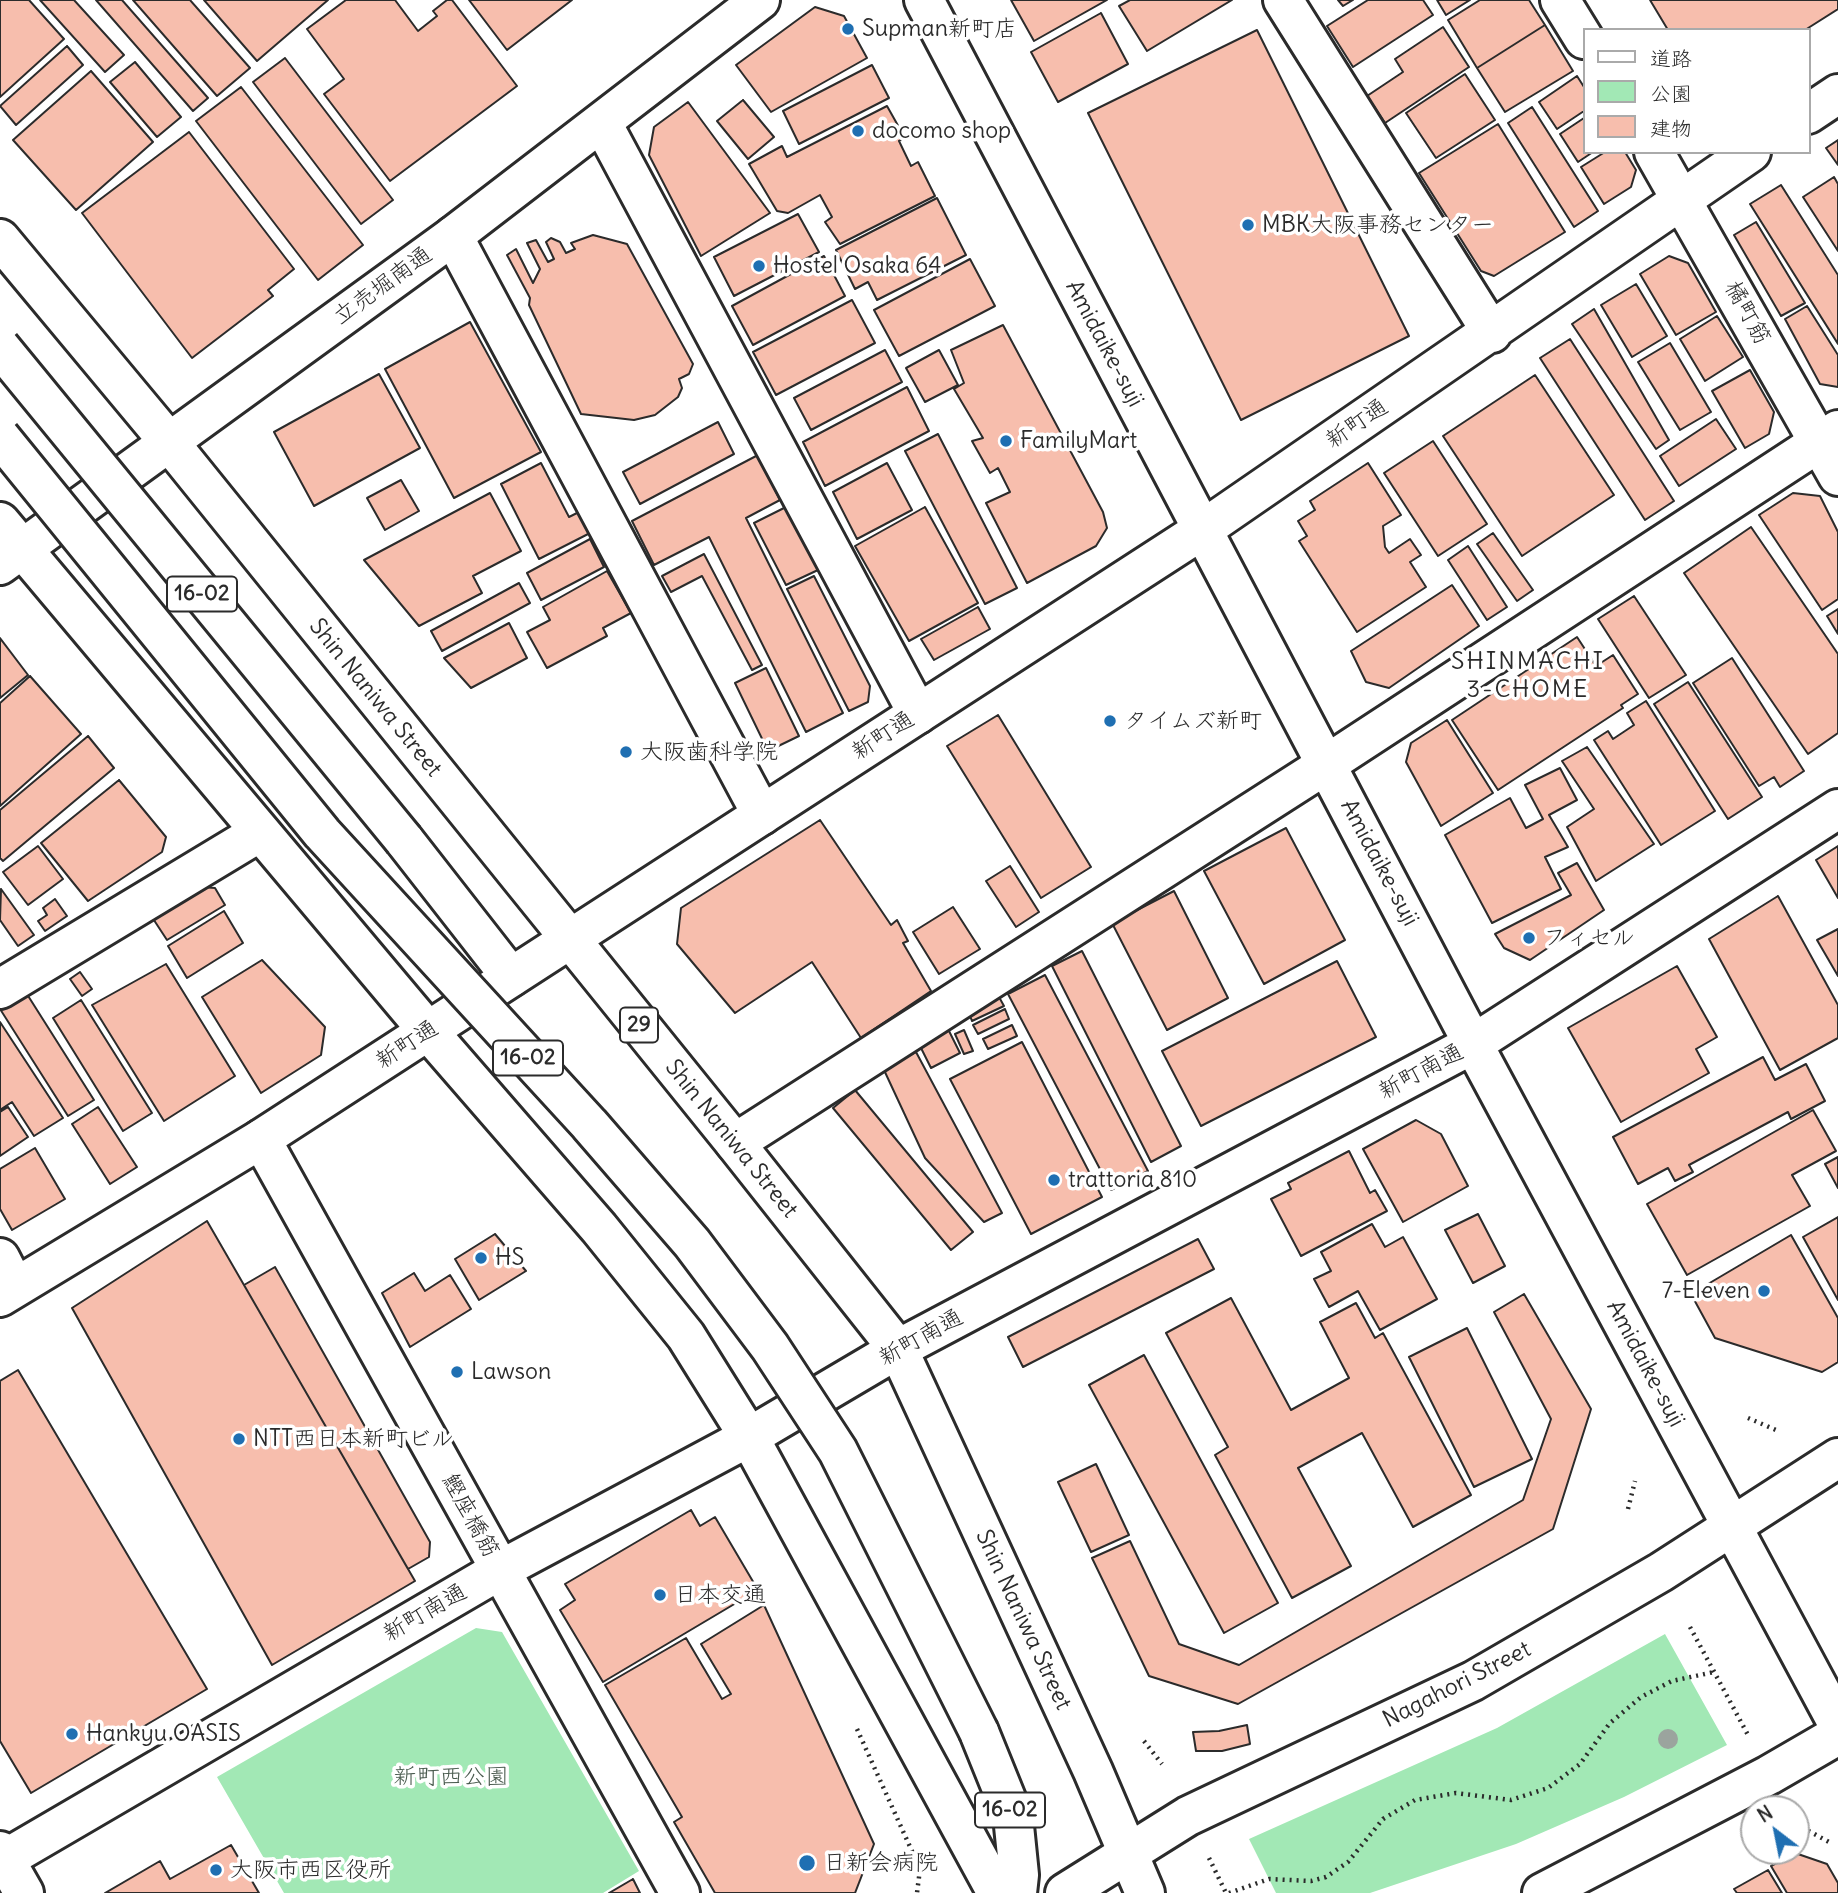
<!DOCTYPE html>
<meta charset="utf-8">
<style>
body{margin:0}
#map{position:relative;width:1838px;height:1893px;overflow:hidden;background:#fff;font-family:Delius,"Klee One",sans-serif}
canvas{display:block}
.legend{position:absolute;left:1583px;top:28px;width:228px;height:126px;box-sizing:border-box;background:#fff;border:2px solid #aaa;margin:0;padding:9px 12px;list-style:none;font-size:21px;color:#2b2b2b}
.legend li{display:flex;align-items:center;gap:14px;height:35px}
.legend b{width:35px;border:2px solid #aaa}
.north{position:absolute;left:1740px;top:1795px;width:70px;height:70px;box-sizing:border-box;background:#fff;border:2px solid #aaa;border-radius:50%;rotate:328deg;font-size:19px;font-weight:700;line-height:28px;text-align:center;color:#2b2b2b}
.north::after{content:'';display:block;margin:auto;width:24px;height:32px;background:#1f6fb2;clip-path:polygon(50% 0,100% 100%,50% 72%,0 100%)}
</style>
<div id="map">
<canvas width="1838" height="1893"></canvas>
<ul class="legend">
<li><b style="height:9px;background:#fff"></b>道路</li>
<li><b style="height:19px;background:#a2e8b5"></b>公園</li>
<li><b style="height:19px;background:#f7bead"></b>建物</li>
</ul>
<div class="north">N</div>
</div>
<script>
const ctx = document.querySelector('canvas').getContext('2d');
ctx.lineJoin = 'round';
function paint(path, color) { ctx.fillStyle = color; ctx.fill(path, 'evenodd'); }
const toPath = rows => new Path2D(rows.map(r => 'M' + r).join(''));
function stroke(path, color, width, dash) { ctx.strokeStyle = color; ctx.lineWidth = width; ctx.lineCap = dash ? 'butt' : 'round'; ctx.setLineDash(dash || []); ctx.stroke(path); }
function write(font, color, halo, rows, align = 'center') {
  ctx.font = font + ' Delius,"Klee One",sans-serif'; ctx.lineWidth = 7; ctx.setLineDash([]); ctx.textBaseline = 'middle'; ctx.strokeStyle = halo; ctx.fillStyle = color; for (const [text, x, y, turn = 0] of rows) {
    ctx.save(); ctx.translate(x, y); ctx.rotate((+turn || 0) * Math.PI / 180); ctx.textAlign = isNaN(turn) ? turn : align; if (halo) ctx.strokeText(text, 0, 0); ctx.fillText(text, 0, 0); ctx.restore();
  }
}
const green = toPath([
 [476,1628,502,1632,639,1871,603,1893,284,1893,217,1777],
 [1665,1634,1727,1745,1624,1797,1516,1844,1370,1893,1276,1893,1249,1839,1497,1728]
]);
const building = toPath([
 [0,0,29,0,64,39,0,97,0,0],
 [40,0,74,0,124,55,105,72,40,0],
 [96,0,122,0,208,98,193,111,96,0],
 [133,0,190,0,250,68,217,96,133,0],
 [204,0,328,0,257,61,204,0],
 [346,0,395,0,418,31,437,16,433,11,447,0,452,0,517,86,390,181,324,94,344,79,307,29,346,0],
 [469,0,572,0,507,50,469,0],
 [1011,0,1107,0,1034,41,1011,0],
 [1130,0,1232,0,1147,51,1119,6,1130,0],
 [1338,0,1353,0,1343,6,1338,0],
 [1368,0,1423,0,1433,15,1353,67,1327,26,1368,0],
 [1437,0,1470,0,1446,15,1437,0],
 [1480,0,1529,0,1545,25,1477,68,1448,20,1480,0],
 [1650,0,1838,0,1838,9,1805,30,1668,30,1650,0],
 [815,7,844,16,867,58,771,112,736,65,815,7],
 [1101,13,1128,64,1058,102,1031,52,1101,13],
 [1545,25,1573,71,1505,112,1477,68,1545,25],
 [1443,27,1469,67,1385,123,1367,96,1403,72,1395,59,1443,27],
 [1257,30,1409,336,1241,420,1088,113,1257,30],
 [67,46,83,65,16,125,0,106,67,46],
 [285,58,393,200,361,224,253,82,285,58],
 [135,62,181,117,157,137,110,82,135,62],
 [872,65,889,98,799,144,783,111,872,65],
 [91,71,153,142,76,210,13,140,91,71],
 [1465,74,1495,120,1436,158,1406,113,1465,74],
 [1577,76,1584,87,1584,111,1557,129,1539,102,1577,76],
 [241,87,363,245,318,280,196,121,241,87],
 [743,100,774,137,748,159,717,121,743,100],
 [688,102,770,213,701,256,649,155,654,127,688,102],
 [887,106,905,138,899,141,911,166,918,162,935,196,840,244,825,222,832,217,820,195,788,213,777,211,749,164,782,146,787,157,887,106],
 [1532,107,1598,211,1574,227,1508,123,1532,107],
 [1584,118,1584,152,1593,152,1578,162,1560,134,1584,118],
 [1498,124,1565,232,1494,276,1481,271,1419,173,1498,124],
 [189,132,294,269,268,290,273,296,192,358,82,213,189,132],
 [1838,140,1838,165,1826,148,1838,140],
 [1605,152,1625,152,1636,170,1631,187,1604,204,1581,167,1605,152],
 [1834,177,1838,184,1838,251,1803,197,1834,177],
 [1781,185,1838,275,1838,344,1750,204,1781,185],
 [937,198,966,255,877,300,868,282,855,289,836,250,937,198],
 [798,214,819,252,734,296,714,257,798,214],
 [1756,222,1805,303,1781,316,1734,235,1756,222],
 [593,235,627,244,693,364,689,374,679,379,682,388,678,397,655,415,634,420,581,414,529,305,530,298,507,255,516,249,533,283,540,269,527,243,536,240,548,262,554,259,546,242,551,238,560,242,566,253,575,249,571,243,593,235],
 [824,256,845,296,753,345,732,306,824,256],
 [1669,256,1688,263,1716,312,1676,335,1640,274,1669,256],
 [970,259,995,306,899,356,874,310,970,259],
 [1636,284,1667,336,1632,357,1601,305,1636,284],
 [852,300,875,343,776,395,753,352,852,300],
 [1807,306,1838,355,1838,387,1820,384,1785,319,1807,306],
 [1594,309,1669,440,1656,449,1572,324,1594,309],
 [1717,316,1743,357,1705,381,1680,339,1717,316],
 [470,322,541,452,454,498,385,369,470,322],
 [1003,325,1103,512,1107,528,1096,546,1027,583,986,503,1010,492,998,468,990,473,972,441,983,438,954,389,964,383,951,350,1003,325],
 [1570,339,1674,501,1645,520,1540,358,1570,339],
 [1670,343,1711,412,1680,430,1638,362,1670,343],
 [885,350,902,382,811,430,794,398,885,350],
 [939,350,958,385,925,402,906,368,939,350],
 [1750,370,1774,412,1769,434,1745,448,1712,391,1750,370],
 [379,374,420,448,314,506,274,432,379,374],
 [1535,375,1614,495,1522,556,1443,436,1535,375],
 [907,387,929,431,825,486,803,442,907,387],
 [1716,419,1736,449,1679,486,1660,456,1716,419],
 [718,422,734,454,640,504,623,472,718,422],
 [938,434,1017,588,985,604,905,451,938,434],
 [1433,441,1487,524,1438,556,1384,473,1433,441],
 [758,455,780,500,746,518,843,713,806,732,709,537,654,565,632,521,758,455],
 [541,463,569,517,583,510,594,531,539,559,501,484,541,463],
 [887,463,912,510,857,539,833,492,887,463],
 [1368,463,1401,515,1383,526,1385,547,1389,553,1410,539,1421,555,1410,562,1426,587,1357,632,1299,541,1307,536,1298,521,1315,510,1310,501,1368,463],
 [401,480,419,511,385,530,367,498,401,480],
 [490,493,521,551,473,576,482,593,419,626,364,560,490,493],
 [1793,493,1820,496,1838,532,1838,599,1822,610,1759,515,1793,493],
 [786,507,818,570,786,585,754,523,786,507],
 [925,507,978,603,909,641,855,546,925,507],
 [1751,527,1838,654,1838,733,1808,754,1684,573,1751,527],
 [1493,533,1533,590,1517,601,1477,544,1493,533],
 [590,539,604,567,541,600,527,573,590,539],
 [1468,546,1507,607,1487,620,1448,560,1468,546],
 [704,554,762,665,752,670,702,576,671,592,662,576,704,554],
 [607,571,631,613,603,628,607,636,547,668,527,632,550,620,543,607,607,571],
 [814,576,870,686,868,702,849,711,787,589,814,576],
 [519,583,530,603,442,651,431,631,519,583],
 [1452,585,1479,626,1389,688,1366,682,1351,651,1452,585],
 [1634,596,1686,675,1649,698,1598,619,1634,596],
 [978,607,990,629,934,660,921,639,978,607],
 [1838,609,1838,634,1827,616,1838,609],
 [509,623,527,658,471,688,444,658,509,623],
 [1577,637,1596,666,1613,655,1638,694,1621,705,1623,708,1498,790,1452,720,1577,637],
 [0,638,28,675,0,698,0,638],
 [1732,658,1804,771,1780,787,1774,777,1759,786,1693,683,1732,658],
 [766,668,799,736,768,751,735,683,766,668],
 [30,676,81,734,0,806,0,703,30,676],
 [1688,682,1762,797,1728,819,1654,704,1688,682],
 [1646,701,1715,811,1661,845,1594,740,1608,731,1613,739,1634,725,1627,713,1646,701],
 [998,715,1091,867,1041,898,947,746,998,715],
 [1447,720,1493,793,1441,826,1406,762,1411,743,1447,720],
 [88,736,114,768,3,861,0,858,0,810,88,736],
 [1587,747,1654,844,1596,881,1567,827,1594,809,1562,761,1587,747],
 [1560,768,1577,800,1549,815,1568,847,1545,857,1561,889,1492,923,1445,835,1510,798,1526,828,1543,819,1525,785,1560,768],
 [119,780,166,837,162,852,88,901,41,843,119,780],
 [820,820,891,925,897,920,908,941,903,943,931,991,861,1038,812,962,735,1013,677,944,681,908,820,820],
 [1286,828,1345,940,1264,984,1204,871,1286,828],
 [38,846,63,879,28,905,3,872,38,846],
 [1838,846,1838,898,1816,860,1838,846],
 [1577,863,1604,910,1530,960,1504,948,1495,934,1571,895,1558,873,1577,863],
 [1010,866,1039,912,1016,927,986,881,1010,866],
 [188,886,215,888,225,905,167,940,148,911,188,886],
 [1,889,34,935,18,946,0,920,1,889],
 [1174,891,1228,998,1167,1030,1112,923,1174,891],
 [1778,896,1838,1005,1838,1038,1780,1070,1709,939,1778,896],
 [55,899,67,916,45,931,38,921,47,915,43,908,55,899],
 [953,907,980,949,939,974,913,932,953,907],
 [224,911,243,943,187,978,168,946,224,911],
 [1838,929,1838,976,1817,940,1838,929],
 [1082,951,1181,1146,1151,1162,1052,966,1082,951],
 [262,960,325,1027,321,1055,261,1093,202,997,262,960],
 [1337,961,1376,1037,1201,1126,1162,1051,1337,961],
 [166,964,235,1076,164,1121,92,1005,166,964],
 [1677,966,1717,1037,1696,1049,1709,1073,1621,1122,1568,1028,1677,966],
 [80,972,92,989,82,996,70,979,80,972],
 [1045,975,1148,1171,1111,1190,1008,994,1045,975],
 [25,991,94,1100,68,1116,0,1009,25,991],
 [999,997,1004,1006,972,1021,968,1011,999,997],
 [81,1000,152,1113,123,1131,53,1018,81,1000],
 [1005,1009,1009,1019,978,1034,973,1025,1005,1009],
 [0,1022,63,1118,34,1136,12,1102,0,1110,0,1022],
 [946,1025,960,1053,931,1068,917,1040,946,1025],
 [1012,1025,1017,1036,988,1049,983,1039,1012,1025],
 [964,1030,973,1051,964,1054,955,1034,964,1030],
 [1022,1042,1102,1197,1031,1234,950,1079,1022,1042],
 [916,1052,1002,1213,984,1222,925,1158,884,1070,916,1052],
 [1763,1057,1775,1080,1806,1064,1825,1101,1791,1119,1788,1112,1689,1165,1693,1172,1675,1181,1668,1168,1638,1184,1613,1137,1763,1057],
 [855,1090,973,1232,951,1250,833,1108,855,1090],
 [8,1107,28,1137,0,1156,0,1112,8,1107],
 [98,1107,137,1167,110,1184,72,1124,98,1107],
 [1813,1110,1836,1151,1792,1175,1810,1206,1687,1275,1647,1204,1813,1110],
 [1416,1120,1441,1134,1468,1186,1403,1222,1363,1149,1416,1120],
 [35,1148,65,1199,12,1230,0,1209,0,1169,35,1148],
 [1349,1151,1370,1193,1375,1190,1387,1211,1301,1256,1271,1199,1291,1189,1288,1183,1349,1151],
 [1838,1157,1838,1188,1825,1164,1838,1157],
 [1478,1214,1505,1266,1473,1283,1445,1230,1478,1214],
 [1838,1217,1838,1300,1803,1237,1838,1217],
 [207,1221,415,1581,272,1665,72,1308,207,1221],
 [1372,1224,1385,1247,1403,1237,1437,1299,1380,1330,1358,1291,1329,1307,1314,1279,1331,1271,1321,1252,1372,1224],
 [495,1234,526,1271,479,1300,455,1259,495,1234],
 [1791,1235,1838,1318,1838,1362,1822,1372,1715,1338,1691,1294,1791,1235],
 [1198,1239,1214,1269,1023,1367,1008,1337,1198,1239],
 [275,1267,430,1542,429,1557,408,1569,244,1285,275,1267],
 [414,1273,425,1291,450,1275,471,1309,410,1347,382,1293,414,1273],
 [1524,1294,1591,1409,1553,1529,1238,1704,1149,1676,1092,1558,1130,1541,1179,1644,1239,1665,1523,1500,1551,1419,1494,1312,1524,1294],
 [1231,1298,1291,1410,1349,1378,1320,1322,1356,1303,1375,1338,1383,1333,1471,1495,1413,1527,1362,1433,1298,1468,1351,1566,1292,1598,1215,1455,1228,1447,1166,1333,1231,1298],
 [1467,1328,1532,1459,1474,1487,1409,1357,1467,1328],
 [1144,1355,1278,1603,1224,1633,1089,1385,1144,1355],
 [18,1370,207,1689,31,1793,0,1741,0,1381,18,1370],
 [1096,1464,1129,1535,1091,1552,1058,1482,1096,1464],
 [691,1510,700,1526,715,1517,758,1590,603,1682,560,1610,575,1600,565,1584,691,1510],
 [764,1605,874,1844,855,1893,715,1893,674,1822,682,1817,605,1685,686,1638,722,1699,731,1694,701,1644,764,1605],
 [1247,1725,1250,1744,1222,1751,1196,1751,1193,1732,1219,1731,1247,1725],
 [231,1845,259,1893,105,1893,160,1861,170,1879,231,1845],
 [1795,1853,1827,1864,1838,1883,1838,1893,1787,1893,1771,1866,1795,1853],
 [1768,1870,1782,1893,1737,1893,1734,1889,1768,1870],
 [633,1879,640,1893,609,1893,633,1879]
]);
const path = toPath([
 [1748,1418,1776,1430],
 [1628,1509,1635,1481],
 [1690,1627,1748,1735],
 [857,1729,920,1869,917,1893],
 [1144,1741,1162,1764],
 [1796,1824,1829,1842],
 [1209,1858,1226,1893],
 [1229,1893,1269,1879,1311,1881,1326,1877,1348,1862,1383,1819,1415,1800,1456,1793,1511,1800,1548,1788,1580,1764,1610,1723,1641,1697,1672,1681,1714,1672]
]);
const minor = toPath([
 [1283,0,1492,333],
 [1808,114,1838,94],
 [602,123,918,714],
 [453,236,762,815],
 [1202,530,1751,152],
 [0,989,260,832],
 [261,1139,680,1893],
 [735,1143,1327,764,1838,430],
 [0,1258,15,1287],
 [0,1851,24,1893]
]);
const tertiary = toPath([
 [924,0,1473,1044,1838,1724],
 [1560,0,1584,39],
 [1654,152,1838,476],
 [0,565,453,236,760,0],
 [0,1297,261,1139,1202,530],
 [0,1862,500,1570,749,1437,898,1349,1473,1044,1838,809]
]);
const secondary = toPath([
 [1065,1893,1188,1816,1473,1681,1661,1572,1838,1458],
 [1542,1893,1769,1775,1838,1735]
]);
const primary = toPath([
 [0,239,169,442,735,1143,898,1349,1093,1771,1145,1893],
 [0,522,428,1031,599,1228,686,1336,749,1437,997,1893]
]);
const motorway = toPath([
 [404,840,511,977],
 [979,1732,1013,1816,1019,1875,1017,1893]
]);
const motorwayBridge = toPath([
 [0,347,404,840],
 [0,437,322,833,589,1124,692,1243,770,1347,838,1451,979,1732]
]);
const trees = [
 [1668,1739]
];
const markers = [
 [848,29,7,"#1f6fb2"],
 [858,131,7,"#1f6fb2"],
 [1248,225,7,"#1f6fb2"],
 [759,266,7,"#1f6fb2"],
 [1006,441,7,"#1f6fb2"],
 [1110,721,7,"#1f6fb2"],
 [626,752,7,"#1f6fb2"],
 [1529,938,7,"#1f6fb2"],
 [1054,1180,7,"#1f6fb2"],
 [481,1258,7,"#1f6fb2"],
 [1764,1291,7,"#1f6fb2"],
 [457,1372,7,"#1f6fb2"],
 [239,1439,7,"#1f6fb2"],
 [660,1595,7,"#1f6fb2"],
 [72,1734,7,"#1f6fb2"],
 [807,1863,9,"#1f6fb2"],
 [216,1870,7,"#1f6fb2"]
];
const shields = [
 [202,594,70],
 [639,1025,38],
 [528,1058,70],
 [1010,1810,70]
];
const shieldNames = [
 ["16-02",202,594],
 ["29",639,1025],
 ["16-02",528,1058],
 ["16-02",1010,1810]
];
const poiNames = [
 ["Supman新町店",862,29],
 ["docomo shop",872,131],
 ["MBK大阪事務センター",1262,225],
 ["Hostel Osaka 64",773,266],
 ["FamilyMart",1020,441],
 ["タイムズ新町",1124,721],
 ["大阪歯科学院",640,752],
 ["フィセル",1543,938],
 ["trattoria 810",1068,1180],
 ["HS",495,1258],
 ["7-Eleven",1750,1291,"right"],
 ["Lawson",471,1372],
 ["NTT西日本新町ビル",253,1439],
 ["日本交通",674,1595],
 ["Hankyu OASIS",86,1734],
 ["日新会病院",823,1863],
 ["大阪市西区役所",230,1870]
];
const streetNames = [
 ["立売堀南通",383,286,-36],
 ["橘町筋",1747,313,61],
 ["Amidaike-suji",1104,344,62],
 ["新町通",1357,424,-34],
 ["Shin Naniwa Street",375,698,51],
 ["新町通",883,736,-33],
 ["Amidaike-suji",1379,863,62],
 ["新町通",407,1045,-33],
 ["新町南通",1421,1072,-28],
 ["Shin Naniwa Street",731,1139,51],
 ["新町南通",921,1338,-29],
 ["Amidaike-suji",1645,1364,62],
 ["鰹座橋筋",470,1516,61],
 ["新町南通",425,1613,-30],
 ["Shin Naniwa Street",1023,1620,65],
 ["Nagahori Street",1457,1685,-27]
];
const parkNames = [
 ["新町西公園",451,1777]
];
const neighbourhoodNames = [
 ["SHINMACHI",1528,662],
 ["3-CHOME",1528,690]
];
paint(green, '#a2e8b5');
paint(building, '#f7bead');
stroke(building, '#2b2b2b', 2);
stroke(minor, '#2b2b2b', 44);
stroke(tertiary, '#2b2b2b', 44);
stroke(secondary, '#2b2b2b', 44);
stroke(primary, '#2b2b2b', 44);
stroke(motorway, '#2b2b2b', 44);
stroke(path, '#2b2b2b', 4.5, [2, 5]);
stroke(minor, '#fff', 38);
stroke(tertiary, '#fff', 38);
stroke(secondary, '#fff', 38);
stroke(primary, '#fff', 38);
stroke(motorway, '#fff', 38);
stroke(motorwayBridge, '#2b2b2b', 44, []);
stroke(motorwayBridge, '#fff', 38);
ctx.fillStyle = '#9ba49e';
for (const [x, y] of trees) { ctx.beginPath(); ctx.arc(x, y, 10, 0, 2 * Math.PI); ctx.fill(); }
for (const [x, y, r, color] of markers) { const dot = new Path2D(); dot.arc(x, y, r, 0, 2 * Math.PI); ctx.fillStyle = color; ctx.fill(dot); stroke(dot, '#fff', 2.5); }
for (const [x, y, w] of shields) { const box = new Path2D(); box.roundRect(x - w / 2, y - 17.5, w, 35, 5); ctx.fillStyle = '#fff'; ctx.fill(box); stroke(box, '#2b2b2b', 2); }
write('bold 21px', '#2b2b2b', null, shieldNames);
write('23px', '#2b2b2b', '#fff', poiNames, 'left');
write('23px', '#2b2b2b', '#fff', streetNames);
write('23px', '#495a4e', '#fff', parkNames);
ctx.letterSpacing = '2px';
write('24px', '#2b2b2b', '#fff', neighbourhoodNames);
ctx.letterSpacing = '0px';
</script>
